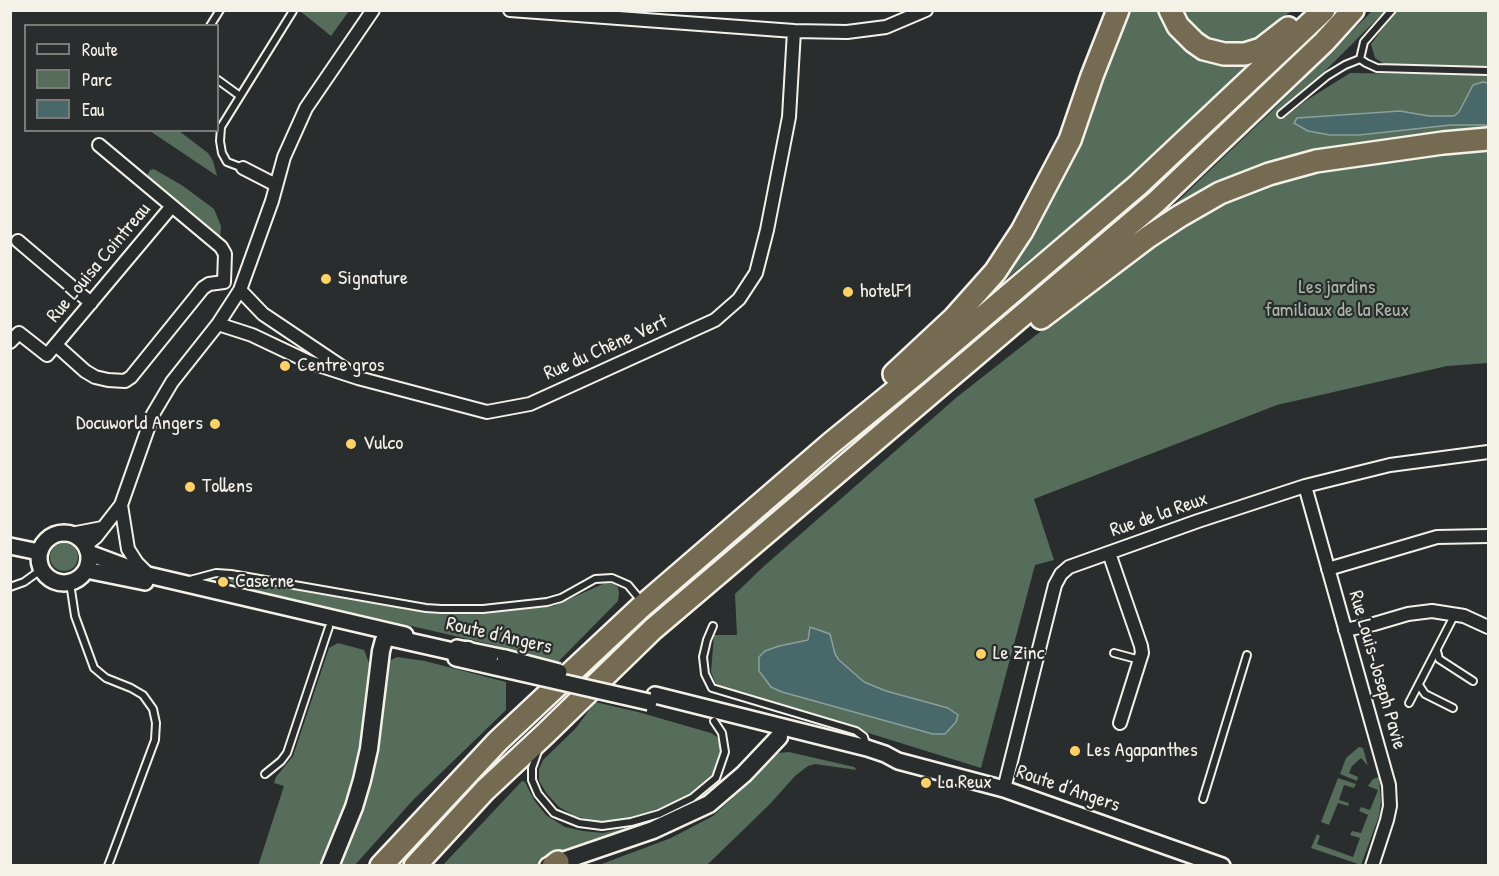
<!DOCTYPE html>
<meta charset="utf-8">
<style>
body{margin:0}
#map{position:relative;width:1499px;height:876px;overflow:hidden;background:#2a2d2e;font-family:"Patrick Hand",sans-serif}
canvas{display:block}
.frame{position:absolute;inset:0;border:12px solid #f4f1e8;pointer-events:none}
.legend{position:absolute;left:24px;top:24px;width:195px;height:108px;box-sizing:border-box;background:#2a2d2e;border:2px solid #7b7b78;margin:0;padding:8px 10px;list-style:none;font-size:18px;color:#f4f1e8}
.legend li{display:flex;align-items:center;gap:12px;height:30px}
.legend b{width:30px;border:2px solid #7b7b78}
</style>
<div id="map">
<canvas width="1499" height="876"></canvas>
<div class="frame"></div>
<ul class="legend">
<li><b style="height:8px;background:#2a2d2e"></b>Route</li>
<li><b style="height:16px;background:#556d5a"></b>Parc</li>
<li><b style="height:16px;background:#49686a"></b>Eau</li>
</ul>
</div>
<script>
const ctx = document.querySelector('canvas').getContext('2d');
ctx.lineJoin = 'round';
function paint(path, color) { ctx.fillStyle = color; ctx.fill(path, 'evenodd'); }
const toPath = rows => new Path2D(rows.map(r => 'M' + r).join(''));
function stroke(path, color, width, dash) { ctx.strokeStyle = color; ctx.lineWidth = width; ctx.lineCap = dash ? 'butt' : 'round'; ctx.setLineDash(dash || []); ctx.stroke(path); }
function write(font, color, halo, rows, align = 'center') {
  ctx.font = font + ' "Patrick Hand",sans-serif'; ctx.lineWidth = 4.5; ctx.setLineDash([]); ctx.textBaseline = 'middle'; ctx.strokeStyle = halo; ctx.fillStyle = color; for (const [text, x, y, turn = 0] of rows) {
    ctx.save(); ctx.translate(x, y); ctx.rotate((+turn || 0) * Math.PI / 180); ctx.textAlign = isNaN(turn) ? turn : align; if (halo) ctx.strokeText(text, 0, 0); ctx.fillText(text, 0, 0); ctx.restore();
  }
}
const green = toPath([
 [300,11,349,11,331,36],
 [1125,11,1162,11,1173,34,1252,61,1252,63,1120,185,1005,280,993,288],
 [1181,11,1291,11,1277,24,1253,39,1235,44,1212,41,1199,33],
 [1372,11,1385,11,1315,81,1278,115,1285,117,1307,100,1350,73,1488,75,1488,133,1415,140,1159,219,1274,109],
 [1396,11,1488,11,1488,67,1386,65,1375,58,1371,44],
 [150,131,179,131,208,153,213,161,217,176],
 [1488,149,1488,363,1447,366,1277,405,1034,499,1054,560,1035,565,981,768,717,686,711,672,714,635,737,635,735,594,763,567,957,397,1119,270,1219,204,1303,173],
 [154,169,183,186,214,209,221,226,220,239,148,179,148,174,150,170],
 '50 557a14 14 0 1 1 28 0a14 14 0 1 1-28 0Z',
 [225,578,375,604,440,613,493,612,554,606,605,583,613,584,618,587,619,593,618,601,557,663,494,645,237,586],
 [338,643,364,650,369,663,360,747,339,826,322,865,258,866,284,786,274,783,276,777,293,756,329,648],
 [397,657,425,661,506,682,506,710,413,800,355,865,335,866,386,665,391,660],
 [595,702,638,712,711,733,717,737,721,750,717,766,707,783,678,801,639,816,611,821,595,821,575,816,559,807,547,794,539,781,539,769,543,760,576,728],
 [1359,747,1363,748,1368,766,1361,758,1352,766,1349,773,1358,777,1357,781,1340,774,1346,758],
 [789,752,854,767,857,770,815,764,808,766,795,776,770,804,707,865,599,865,671,838,713,816,752,780,778,753],
 [1379,777,1381,801,1379,816,1361,865,1311,848,1317,834,1320,836,1317,844,1353,857,1360,838,1350,835,1352,831,1361,833,1368,815,1359,811,1361,807,1370,810,1378,790,1368,786,1373,779],
 [1338,778,1356,784,1354,788,1344,785,1339,800,1349,803,1348,806,1338,803,1329,825,1321,822],
 [522,781,525,782,534,800,546,815,565,827,583,831,603,833,668,819,538,865,442,866]
]);
const water = toPath([
 [1483,82,1488,83,1488,125,1451,125,1359,135,1330,135,1308,131,1294,123,1297,118,1400,111,1429,116,1454,116,1459,112,1473,85,1483,82],
 [810,627,830,634,835,654,839,660,864,682,886,691,948,708,958,715,956,722,945,734,933,734,782,692,771,687,759,671,759,657,765,651,779,646,808,640,810,627]
]);
const service = toPath([
 [210,26,220,10],
 [1360,59,1366,63,1377,68,1488,71],
 [1360,59,1364,42,1392,10],
 [218,80,240,96],
 [1281,114,1327,76,1345,65,1360,59],
 [243,168,227,162,222,153,220,141,221,127,293,11],
 [190,580,216,573,231,574,426,608,441,609,483,609,547,602,561,598,595,579,612,578,628,585,643,603],
 [70,583,75,616,94,668,106,678,131,688,143,695,153,709,156,723,155,740,108,866],
 [10,587,24,582,42,569],
 [713,626,707,640,703,657,705,674,712,688,856,731,864,737,867,747],
 [1437,651,1439,659,1473,681],
 [1114,653,1140,660],
 [1419,685,1425,694,1453,708],
 [1409,703,1455,614],
 [538,751,532,768,532,780,538,794,554,813,579,823,602,826,631,822,659,814,692,798,716,778,725,752,722,733,714,721],
 [265,774,281,761,287,753,329,627],
 [1203,799,1247,655]
]);
const minor = toPath([
 [510,10,794,31,847,32,886,27,926,10],
 [243,168,276,185],
 [18,241,91,303],
 [240,290,263,314,345,369],
 [218,324,252,335,309,362,358,378,487,412,530,404,715,320,739,299,756,273,767,230,789,117,794,31],
 [10,342,19,333,47,355,172,206],
 [56,345,85,371,95,377,108,380,125,381,131,377,203,288,209,284,224,282,225,254,221,247,99,145],
 [1305,486,1389,785,1390,806,1387,820,1372,866],
 [121,505,128,549,137,563,148,574],
 [71,534,102,528],
 [86,545,96,537,121,505,153,414,172,382,218,324,240,290,272,201,284,157,306,108,373,10],
 [1109,553,1141,646,1142,653,1120,723],
 [1328,569,1437,537,1488,536],
 [1345,630,1374,624,1408,614,1432,611,1464,616,1488,627],
 [1004,789,1055,585,1061,574,1069,567,1198,521,1305,486,1390,465,1488,452]
]);
const tertiary = toPath([
 '39 558a25 25 0 1 1 50 0a25 25 0 1 1-50 0Z',
 [10,546,39,552],
 [89,553,148,575,405,635],
 [86,570,145,582],
 [457,648,505,658],
 [456,658,495,667],
 [655,695,867,748,885,754,898,761,1004,789,1222,866]
]);
const secondary = toPath([
 [330,866,354,807,362,780,369,749,381,651,384,640,389,637,451,651,468,650],
 [548,866,653,830,709,804,744,774,779,737]
]);
const motorway = toPath([
 [1170,10,1178,26,1194,42,1204,49,1224,54,1245,54,1261,49,1288,28],
 [1041,318,1148,237,1180,216,1220,193,1269,174,1316,161,1443,143,1488,139],
 [894,374,954,318,995,272,1022,231,1070,140,1092,76,1118,10],
 [381,866,498,741,640,608,830,444,917,373,1138,185,1324,10],
 [415,866,485,790,545,734,653,629,1156,202,1324,42,1353,10],
 [553,866,558,862]
]);
const tertiaryBridge = toPath([
 [505,658,559,672],
 [495,667,649,702]
]);
const markers = [
 [326,279,6,"#ffd166"],
 [848,292,6,"#ffd166"],
 [285,366,6,"#ffd166"],
 [215,424,6,"#ffd166"],
 [351,444,6,"#ffd166"],
 [190,487,6,"#ffd166"],
 [223,582,6,"#ffd166"],
 [981,654,6,"#ffd166"],
 [1075,751,6,"#ffd166"],
 [926,783,6,"#ffd166"]
];
const streetNames = [
 ["Rue Louisa Cointreau",99,263,-50],
 ["Rue du Chêne Vert",606,348,-24],
 ["Rue de la Reux",1159,515,-19],
 ["Route d’Angers",499,636,13],
 ["Rue Louis-Joseph Pavie",1377,670,74],
 ["Route d’Angers",1068,789,19]
];
const poiNames = [
 ["Signature",338,279],
 ["hotelF1",860,292],
 ["Centre gros",297,366],
 ["Docuworld Angers",203,424,"right"],
 ["Vulco",363,444],
 ["Tollens",202,487],
 ["Caserne",235,582],
 ["Le Zinc",993,654],
 ["Les Agapanthes",1087,751],
 ["La Reux",938,783]
];
const parkNames = [
 ["Les jardins",1337,288],
 ["familiaux de la Reux",1337,311]
];
paint(green, '#556d5a');
paint(water, '#49686a');
stroke(water, '#8d9f9c', 1.5);
stroke(service, '#f4f1e8', 10);
stroke(minor, '#f4f1e8', 16);
stroke(tertiary, '#f4f1e8', 20);
stroke(secondary, '#f4f1e8', 21);
stroke(motorway, '#f4f1e8', 26);
stroke(service, '#2a2d2e', 6);
stroke(minor, '#2a2d2e', 12);
stroke(tertiary, '#2a2d2e', 15);
stroke(secondary, '#2a2d2e', 16);
stroke(motorway, '#746b52', 21);
stroke(tertiaryBridge, '#f4f1e8', 20, []);
stroke(tertiaryBridge, '#2a2d2e', 15);
for (const [x, y, r, color] of markers) { const dot = new Path2D(); dot.arc(x, y, r, 0, 2 * Math.PI); ctx.fillStyle = color; ctx.fill(dot); stroke(dot, '#2a2d2e', 2); }
write('20px', '#f4f1e8', '#2a2d2e', streetNames);
write('20px', '#f4f1e8', '#2a2d2e', poiNames, 'left');
write('20px', '#acb6a8', '#2a2d2e', parkNames);
</script>
